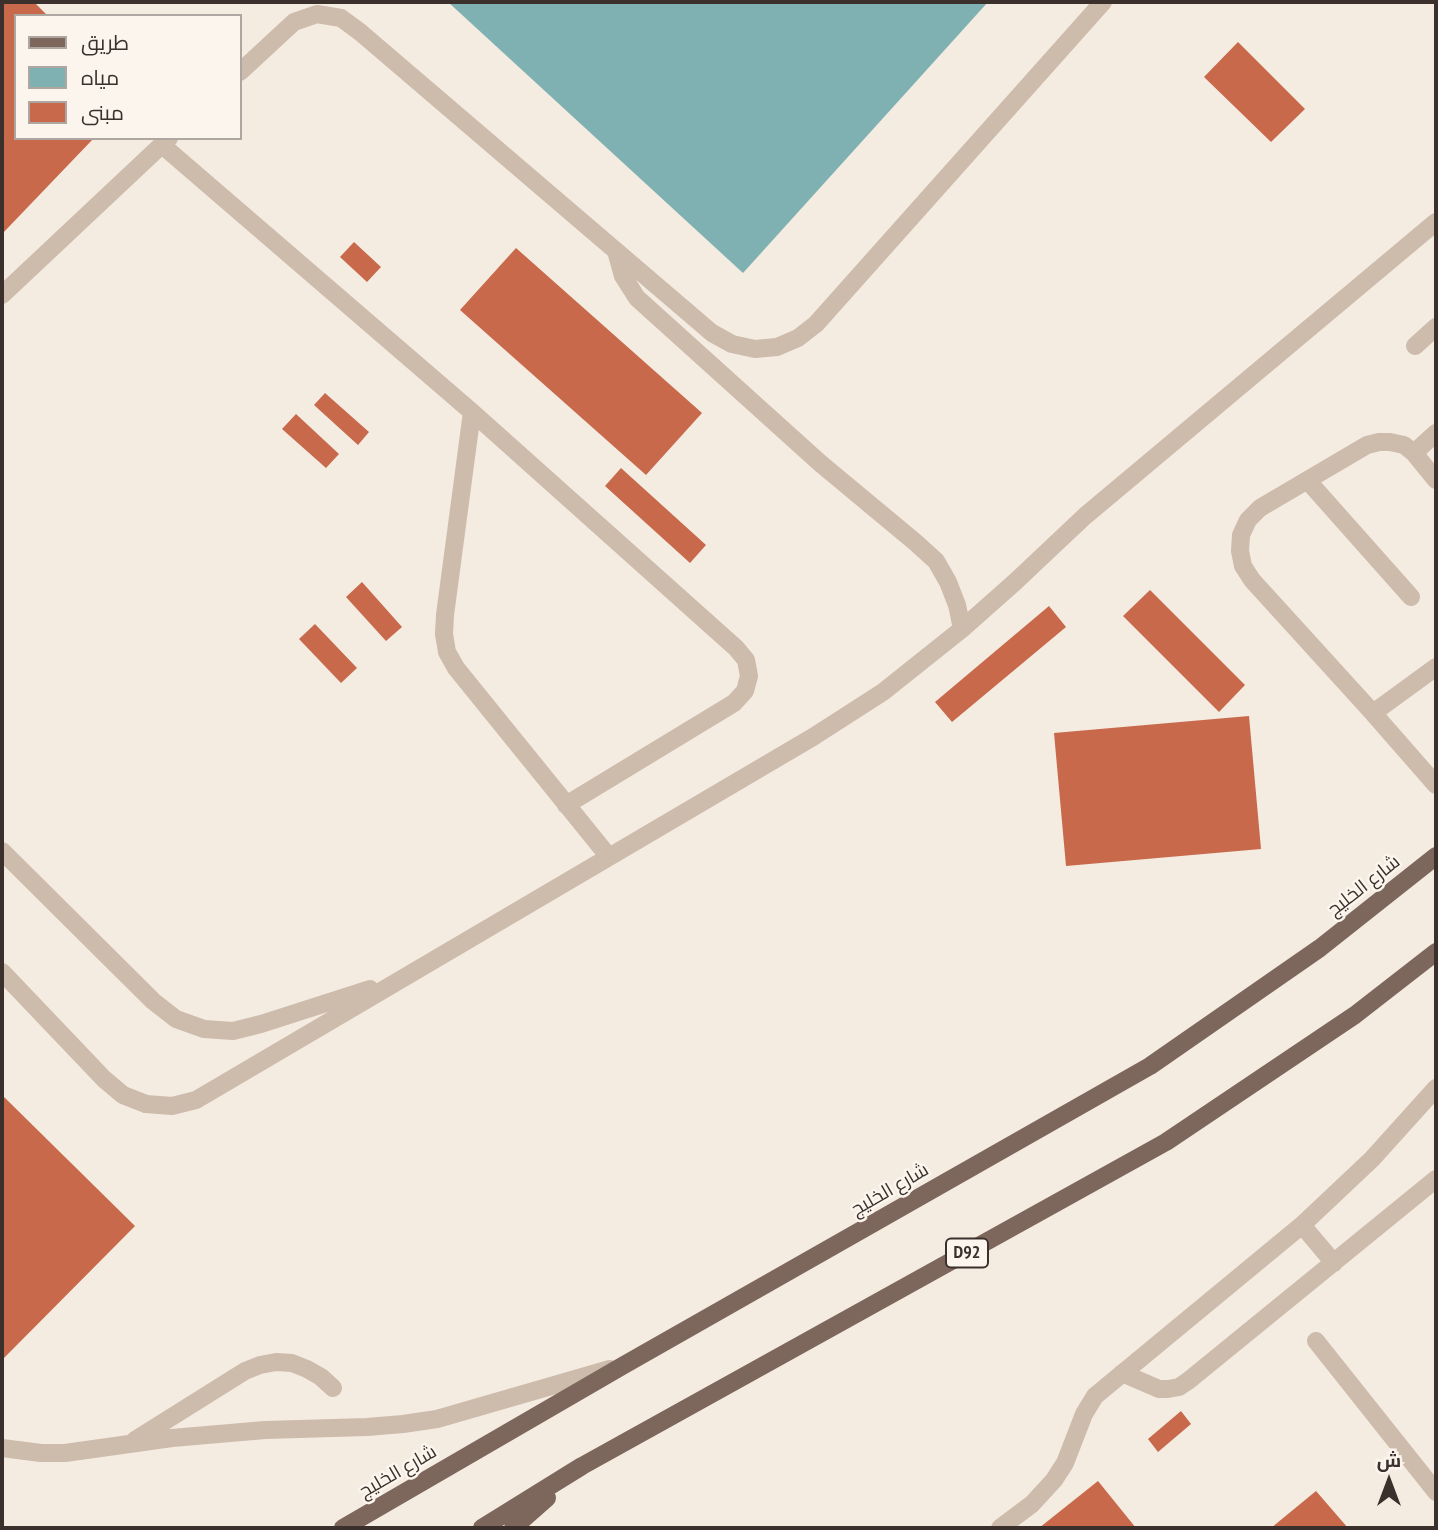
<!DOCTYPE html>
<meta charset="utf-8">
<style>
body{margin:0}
#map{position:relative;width:1438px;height:1530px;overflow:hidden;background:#f4ebe1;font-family:"PT Sans Narrow",Cairo,sans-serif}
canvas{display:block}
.frame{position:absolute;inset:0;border:4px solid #3b302b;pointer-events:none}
.legend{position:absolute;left:14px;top:14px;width:228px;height:126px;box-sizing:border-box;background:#fbf5ee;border:2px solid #aea6a0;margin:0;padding:9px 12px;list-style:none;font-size:21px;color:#3b302b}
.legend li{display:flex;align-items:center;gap:14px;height:35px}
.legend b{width:35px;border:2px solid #aea6a0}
.north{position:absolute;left:1354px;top:1446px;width:70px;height:70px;-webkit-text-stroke:5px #fbf5ee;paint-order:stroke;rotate:0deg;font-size:19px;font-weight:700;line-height:28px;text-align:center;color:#3b302b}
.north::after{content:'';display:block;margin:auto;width:24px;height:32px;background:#3b302b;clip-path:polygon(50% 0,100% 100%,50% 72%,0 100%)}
</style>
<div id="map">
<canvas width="1438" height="1530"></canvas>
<div class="frame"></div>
<ul class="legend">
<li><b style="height:9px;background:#7d675c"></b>طريق</li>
<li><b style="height:19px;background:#7fb0b2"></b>مياه</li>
<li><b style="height:19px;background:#c8694b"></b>مبنى</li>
</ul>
<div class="north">ش</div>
</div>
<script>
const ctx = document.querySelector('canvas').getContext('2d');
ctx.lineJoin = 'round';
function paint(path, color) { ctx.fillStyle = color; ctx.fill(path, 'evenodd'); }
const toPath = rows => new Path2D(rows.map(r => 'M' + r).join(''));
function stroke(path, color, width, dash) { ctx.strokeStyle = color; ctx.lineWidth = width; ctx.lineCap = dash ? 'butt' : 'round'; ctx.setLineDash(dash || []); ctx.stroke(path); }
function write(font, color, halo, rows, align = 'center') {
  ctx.font = font + ' "PT Sans Narrow",Cairo,sans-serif'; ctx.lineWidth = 5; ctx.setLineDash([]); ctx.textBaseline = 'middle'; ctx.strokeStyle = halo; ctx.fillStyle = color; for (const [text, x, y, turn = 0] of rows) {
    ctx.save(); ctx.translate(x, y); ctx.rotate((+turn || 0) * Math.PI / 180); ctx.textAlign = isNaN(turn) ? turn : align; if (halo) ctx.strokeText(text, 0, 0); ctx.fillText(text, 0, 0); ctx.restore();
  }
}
const water = toPath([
 [448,2,988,2,743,273]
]);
const building = toPath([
 [2,2,34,2,48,16,16,16,16,138,94,138,2,234],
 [1238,42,1305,109,1271,142,1204,77],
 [354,242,381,267,367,282,340,257],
 [516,248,702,413,646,475,460,310],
 [325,393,369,432,358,445,314,405],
 [296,414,339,454,326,468,282,429],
 [621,468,706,545,690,563,605,486],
 [362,582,402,627,386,641,346,597],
 [1150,590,1245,685,1219,712,1123,616],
 [1049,606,1066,627,952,722,935,702],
 [315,624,357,668,341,683,299,639],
 [1249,716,1261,849,1066,866,1054,733],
 [2,1095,135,1226,2,1360],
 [1181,1411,1191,1424,1158,1452,1148,1439],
 [1098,1481,1136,1528,1039,1528],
 [1316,1491,1348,1528,1271,1528]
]);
const minor = toPath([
 [240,72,294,22,317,14,341,18,360,32,712,333,732,344,755,349,777,347,798,338,816,324,1103,2],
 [162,145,472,412,736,648,746,660,749,676,745,691,734,703,566,805],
 [616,251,623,276,637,298,820,463,915,542,936,561,948,582,957,605,962,629],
 [2,295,169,138],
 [1415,346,1436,327],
 [472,412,445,615,444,634,447,652,456,668,609,857],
 [1414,453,1436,433],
 [1436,480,1414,453,1404,445,1390,442,1379,442,1367,445,1260,508,1248,520,1241,535,1240,551,1243,566,1252,580,1373,713,1436,667],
 [1308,481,1411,597],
 [1373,713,1436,785],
 [2,851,153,1001,176,1019,204,1029,233,1031,261,1024,370,989],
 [2,972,104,1079,123,1095,146,1104,172,1106,196,1100,813,737,883,692,962,629,1015,582,1085,516,1436,222],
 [1302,1225,1334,1263],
 [1316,1341,1436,1492],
 [1122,1373,1159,1389,1168,1389,1179,1387,1188,1381,1436,1179],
 [135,1440,245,1371,260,1365,276,1362,292,1363,307,1369,321,1377,333,1388],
 [2,1448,41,1453,65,1453,172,1438,265,1430,367,1427,403,1424,437,1419,610,1369],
 [1000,1528,1032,1504,1054,1480,1065,1463,1084,1414,1095,1396,1302,1225,1372,1159,1436,1088]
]);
const major = toPath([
 [343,1528,624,1365,1150,1066,1320,948,1436,856],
 [482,1528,582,1466,1166,1142,1355,1015,1436,952],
 [513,1528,547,1498]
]);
const shields = [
 [967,1253,42]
];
const shieldNames = [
 ["D92",967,1253]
];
const streetNames = [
 ["شارع الخليج",1364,886,-38],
 ["شارع الخليج",890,1190,-30],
 ["شارع الخليج",398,1472,-30]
];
paint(water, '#7fb0b2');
paint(building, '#c8694b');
stroke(minor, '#cdbbac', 18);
stroke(major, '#7d675c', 18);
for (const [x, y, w] of shields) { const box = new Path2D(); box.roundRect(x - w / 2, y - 14.5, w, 29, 5); ctx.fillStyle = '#fbf5ee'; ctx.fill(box); stroke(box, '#3b302b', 2); }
write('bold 18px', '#3b302b', null, shieldNames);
write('19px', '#3b302b', '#fbf5ee', streetNames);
</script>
